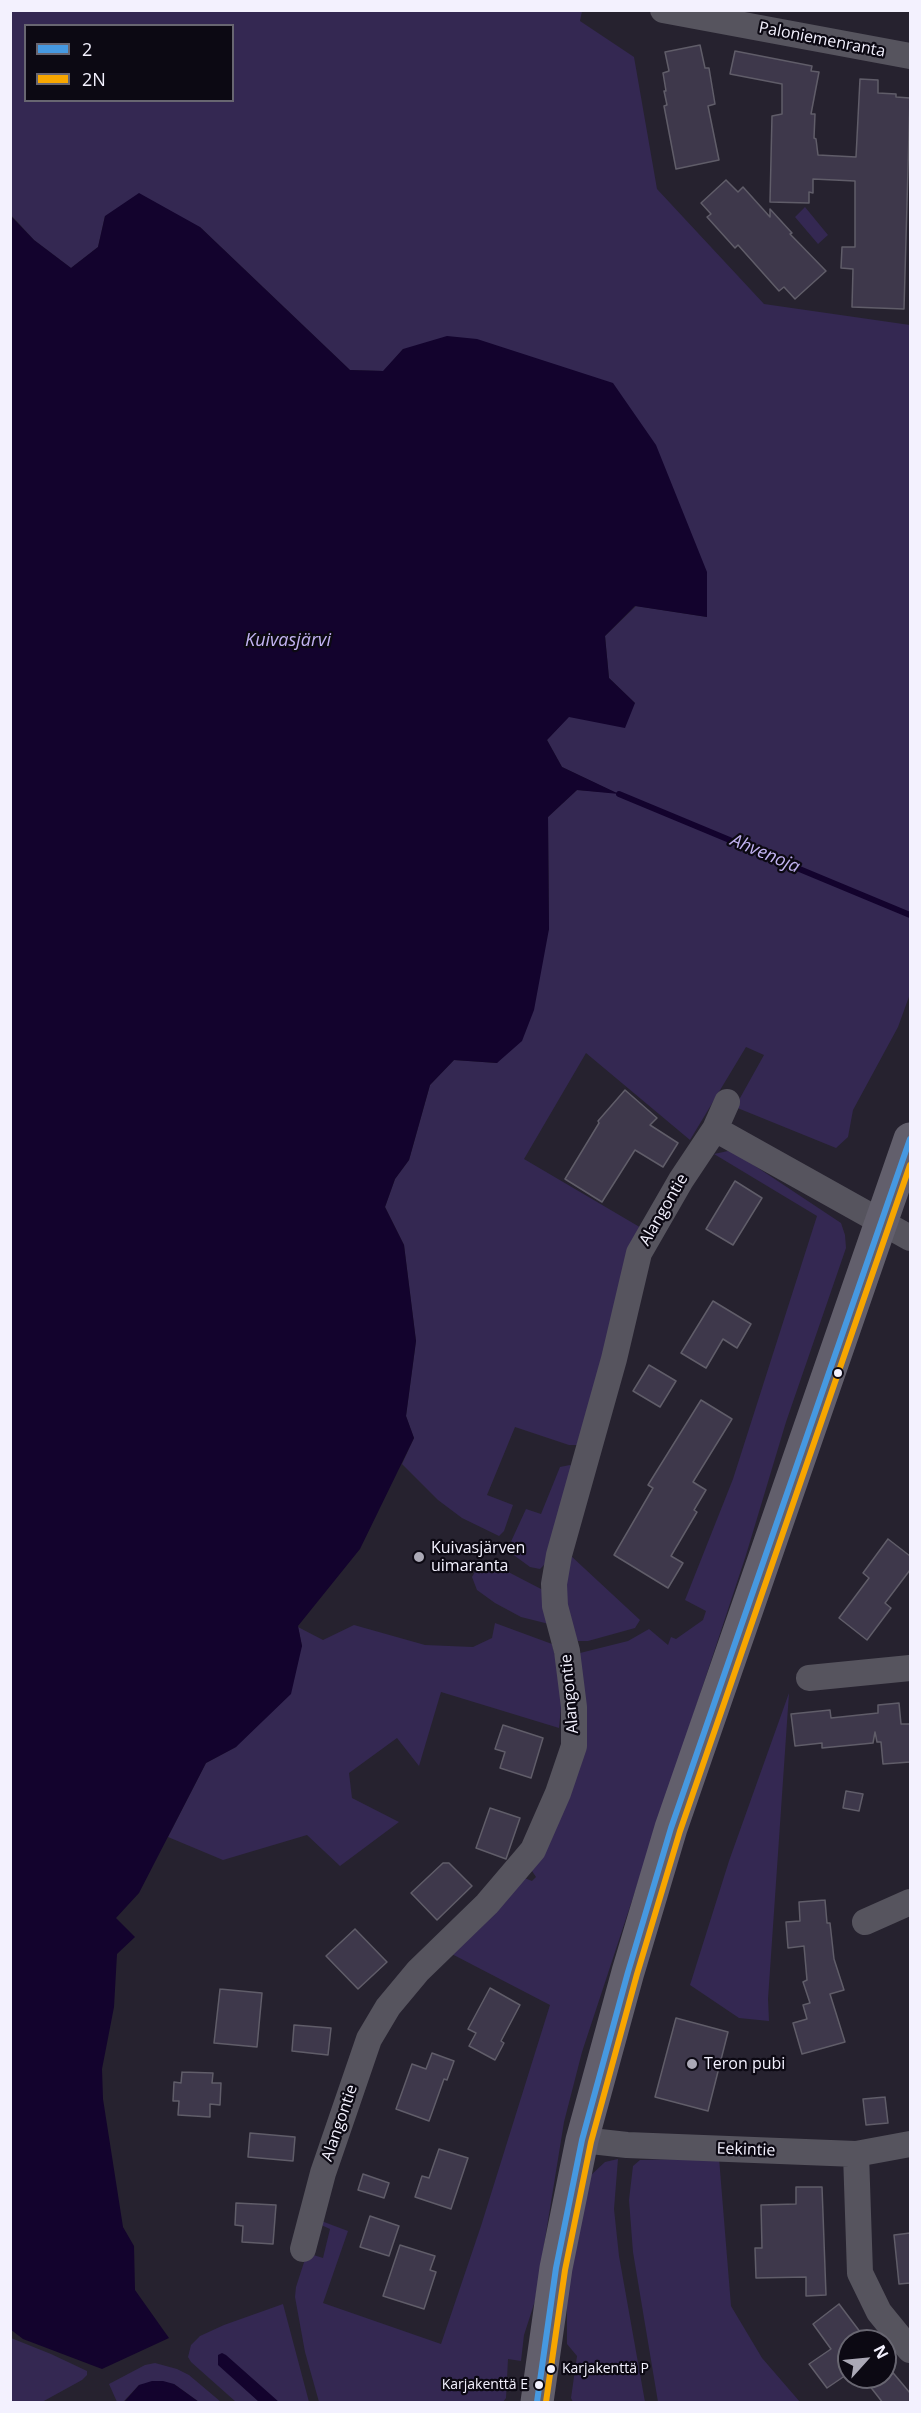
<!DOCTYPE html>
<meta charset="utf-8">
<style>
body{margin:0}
#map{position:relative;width:921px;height:2413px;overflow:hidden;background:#26222f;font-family:"Open Sans",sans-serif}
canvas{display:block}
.frame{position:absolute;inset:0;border:12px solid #f3f1fe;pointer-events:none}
.legend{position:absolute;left:24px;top:24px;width:210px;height:78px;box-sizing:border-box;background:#0c0913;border:2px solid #686671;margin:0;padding:8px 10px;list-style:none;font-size:18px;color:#f3f1fe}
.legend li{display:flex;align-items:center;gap:12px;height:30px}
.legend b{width:30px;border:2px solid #686671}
.north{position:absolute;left:837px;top:2329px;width:60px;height:60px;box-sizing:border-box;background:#0c0913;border:2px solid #686671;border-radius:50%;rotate:63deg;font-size:16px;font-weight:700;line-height:24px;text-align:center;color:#f3f1fe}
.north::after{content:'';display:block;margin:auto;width:21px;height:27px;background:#aba9b6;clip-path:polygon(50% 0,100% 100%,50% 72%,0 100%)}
</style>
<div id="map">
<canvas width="921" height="2413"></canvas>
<div class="frame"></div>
<ul class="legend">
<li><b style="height:8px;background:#4699e1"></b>2</li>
<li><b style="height:8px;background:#f7a600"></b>2N</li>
</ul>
<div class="north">N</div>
</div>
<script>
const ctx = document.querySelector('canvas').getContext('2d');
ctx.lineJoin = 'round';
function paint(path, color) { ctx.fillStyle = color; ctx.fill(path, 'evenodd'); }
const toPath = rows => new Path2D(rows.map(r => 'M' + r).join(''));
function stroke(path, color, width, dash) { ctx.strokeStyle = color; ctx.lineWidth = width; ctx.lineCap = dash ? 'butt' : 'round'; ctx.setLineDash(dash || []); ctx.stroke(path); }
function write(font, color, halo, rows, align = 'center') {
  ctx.font = font + ' "Open Sans",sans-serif'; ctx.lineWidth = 4.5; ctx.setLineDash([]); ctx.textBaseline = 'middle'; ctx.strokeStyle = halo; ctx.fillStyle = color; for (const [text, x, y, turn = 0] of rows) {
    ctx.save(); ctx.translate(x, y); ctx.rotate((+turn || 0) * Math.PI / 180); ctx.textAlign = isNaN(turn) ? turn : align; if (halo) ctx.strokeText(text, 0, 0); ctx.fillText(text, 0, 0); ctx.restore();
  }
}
const green = toPath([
 [11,11,582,11,580,21,634,57,657,189,764,304,910,325,910,994,898,1027,853,1110,848,1137,836,1148,735,1107,764,1055,746,1047,690,1140,586,1053,524,1159,643,1229,577,1445,569,1445,515,1427,487,1495,513,1505,504,1531,499,1536,462,1518,438,1500,402,1464,414,1438,406,1416,416,1341,404,1245,385,1207,395,1179,409,1160,430,1085,454,1060,497,1063,549,929,548,817,577,790,616,793,562,767,547,740,568,717,635,703,609,678,605,636,636,606,707,617,403,349,384,371,350,370,200,227,105,216,98,247,71,268,34,240,11,215],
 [26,26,232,26,232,100,26,100],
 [805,207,828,235,818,244,795,217],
 [728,1151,734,1152,841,1223,845,1235,846,1248,786,1422,746,1555,582,2052,564,2122,535,2301,524,2335,521,2361,508,2359,506,2398,503,2402,319,2402,305,2352,295,2297,296,2287,307,2253,323,2258,330,2229,319,2224,316,2219,348,2231,323,2303,441,2344,481,2226,550,2005,448,1952,522,1877,532,1881,536,1877,530,1868,548,1839,580,1653,628,1641,649,1629,668,1645,671,1637,676,1639,703,1620,706,1611,685,1600,733,1479,817,1216,714,1154],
 [570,1465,576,1470,548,1561,540,1569,530,1567,511,1553,509,1546,526,1509,541,1514,560,1467],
 [570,1555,640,1620,635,1628,588,1641,578,1641,573,1637,564,1601],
 [489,1562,543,1590,549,1624,521,1617,495,1603,477,1590,472,1577,480,1563],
 [495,1623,552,1644,563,1687,559,1728,441,1692,419,1766,397,1738,349,1773,352,1798,399,1822,340,1866,307,1835,223,1860,168,1837,206,1763,236,1747,302,1646,298,1627,323,1640,354,1625,425,1645,473,1647,492,1638],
 [789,1693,768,1999,769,2021,739,2018,690,1985,729,1861],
 [719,2158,731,2306,762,2358,800,2402,658,2402,633,2252,629,2200,633,2166,640,2160],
 [618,2159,614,2209,619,2256,645,2402,573,2402,571,2398,577,2356,567,2344,567,2293,590,2176,605,2162],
 [283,2304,309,2402,236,2402,191,2362,188,2357,191,2345,200,2336,224,2325],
 [11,2338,51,2354,87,2371,87,2375,82,2380,42,2402,11,2402],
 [155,2363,177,2369,189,2375,221,2402,199,2402,174,2384,139,2385,124,2401,117,2402,109,2384,145,2365]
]);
const water = toPath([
 [139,193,200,227,350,370,383,371,403,349,447,336,477,339,613,383,656,445,707,572,707,617,635,606,605,636,609,678,635,703,625,728,569,717,547,740,562,767,619,794,577,790,548,817,549,929,534,1010,522,1041,497,1063,454,1060,430,1085,409,1160,395,1179,385,1207,404,1245,416,1341,406,1416,414,1438,360,1549,298,1626,302,1646,291,1694,236,1747,206,1763,139,1893,116,1918,135,1937,117,1954,114,2007,102,2069,103,2099,123,2227,134,2246,135,2290,169,2338,102,2369,23,2339,10,2329,10,215,34,240,71,268,98,247,105,216],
 [222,2353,226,2355,279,2402,259,2402,218,2365,218,2355],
 [152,2381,163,2381,174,2384,199,2402,124,2402,139,2385]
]);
const stream = toPath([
 [619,794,910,915]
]);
const building = toPath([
 [700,45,705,68,709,68,715,104,708,106,719,160,676,169,664,106,667,105,664,91,666,91,663,73,669,71,665,52,700,45],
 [735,51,812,66,811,71,819,72,811,114,815,114,814,138,816,139,818,155,856,157,860,79,878,80,878,93,896,94,896,97,910,98,904,309,852,307,853,269,841,268,842,247,855,247,855,181,813,179,813,193,809,192,809,203,770,202,772,116,782,114,782,84,730,74,735,51],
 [726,180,738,192,743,187,770,217,770,209,792,233,790,234,826,271,795,299,784,287,779,291,738,245,735,248,707,217,711,214,701,203,726,180],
 [625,1090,657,1118,650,1125,678,1143,663,1167,635,1150,602,1202,565,1179,599,1123,598,1121,625,1090],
 [735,1181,762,1198,733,1245,706,1229,735,1181],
 [713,1301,751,1324,737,1348,723,1339,706,1368,681,1353,713,1301],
 [649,1365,676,1381,660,1407,633,1391,649,1365],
 [701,1400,732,1419,693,1482,706,1490,694,1510,697,1512,671,1556,683,1563,668,1588,614,1555,653,1488,648,1485,701,1400],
 [888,1539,910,1556,910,1570,885,1603,891,1608,867,1640,839,1618,869,1578,863,1573,888,1539],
 [899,1703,901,1724,910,1724,910,1762,883,1764,881,1742,877,1742,875,1732,873,1743,822,1748,822,1743,795,1746,791,1714,830,1710,831,1718,878,1713,878,1705,899,1703],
 [503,1725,543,1738,531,1778,500,1768,505,1752,495,1749,503,1725],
 [846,1791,863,1794,859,1811,843,1808,846,1791],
 [490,1808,520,1818,506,1859,476,1848,490,1808],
 [443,1863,449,1863,472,1886,437,1920,411,1893,443,1863],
 [825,1900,827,1923,830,1923,834,1959,844,1990,830,1994,845,2042,802,2054,793,2023,807,2019,803,2005,810,2003,803,1982,807,1980,804,1946,788,1948,786,1922,800,1921,799,1902,825,1900],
 [355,1929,387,1962,358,1989,326,1956,355,1929],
 [490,1988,520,2005,501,2041,504,2043,495,2060,469,2046,476,2033,468,2029,490,1988],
 [220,1989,262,1993,257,2047,214,2043,220,1989],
 [676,2018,728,2032,708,2111,655,2097,676,2018],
 [294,2025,331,2028,328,2055,292,2051,294,2025],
 [432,2053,454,2061,447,2080,444,2079,429,2121,396,2109,412,2064,426,2069,432,2053],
 [182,2072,213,2073,212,2083,221,2083,220,2105,210,2104,210,2117,178,2115,179,2101,173,2101,174,2082,181,2083,182,2072],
 [885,2097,888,2123,866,2125,863,2099,885,2097],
 [250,2133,295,2137,293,2161,248,2157,250,2133],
 [439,2149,468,2158,451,2209,415,2197,422,2176,429,2178,439,2149],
 [363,2174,389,2183,384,2198,358,2190,363,2174],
 [796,2187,822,2187,826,2295,806,2296,806,2277,756,2278,755,2248,762,2248,761,2205,796,2204,796,2187],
 [236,2203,276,2205,273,2244,242,2242,243,2226,235,2225,236,2203],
 [370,2216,399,2226,389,2256,360,2247,370,2216],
 [910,2233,910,2283,899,2284,894,2235,910,2233],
 [400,2245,435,2256,430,2270,436,2272,424,2309,383,2296,400,2245],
 [839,2304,867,2341,849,2341,849,2373,827,2388,809,2364,831,2349,813,2324,839,2304],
 [889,2368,910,2393,910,2403,883,2403,869,2385,878,2377,885,2377,885,2371,889,2368]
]);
const street = toPath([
 [663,10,910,56],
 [715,1129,910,1238],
 [809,1678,910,1668],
 [865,1922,910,1902],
 [582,2140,627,2145,856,2154,910,2144],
 [856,2154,860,2273,879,2312,910,2350],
 [303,2249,323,2173,369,2039,388,2007,418,1971,487,1904,533,1850,558,1793,574,1746,574,1707,567,1651,555,1606,554,1584,559,1555,614,1359,639,1253,681,1180,715,1129,727,1102]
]);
const primary = toPath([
 [537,2402,556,2268,582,2140,628,1972,671,1828,910,1139]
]);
const bus1 = toPath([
 [537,2402,556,2268,582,2140,628,1972,671,1828,910,1139]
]);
const bus2 = toPath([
 [546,2402,565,2270,591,2142,637,1974,680,1831,910,1165]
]);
const markers = [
 [838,1373,5,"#f3f1fe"],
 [419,1557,6,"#aba9b6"],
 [692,2064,6,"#aba9b6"],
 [551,2369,5,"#f3f1fe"],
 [539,2385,5,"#f3f1fe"]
];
const busNames = [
 ["Karjakenttä P",562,2369],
 ["Karjakenttä E",528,2385,"right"]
];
const streetNames = [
 ["Paloniemenranta",822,40,11],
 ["Alangontie",664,1210,-60],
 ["Alangontie",570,1694,-95],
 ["Alangontie",340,2123,-71],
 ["Eekintie",746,2150,2]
];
const poiNames = [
 ["Kuivasjärven",431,1548],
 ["uimaranta",431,1566],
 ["Teron pubi",704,2064]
];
const waterNames = [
 ["Kuivasjärvi",288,641],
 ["Ahvenoja",765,854,23]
];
paint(green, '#342852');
paint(water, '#13032d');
stroke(stream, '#13032d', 6);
paint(building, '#3e384b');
stroke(building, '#605d69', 1.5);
stroke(street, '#56545e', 26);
stroke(primary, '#625f6c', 33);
stroke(bus1, '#4699e1', 6);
stroke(bus2, '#f7a600', 6);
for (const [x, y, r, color] of markers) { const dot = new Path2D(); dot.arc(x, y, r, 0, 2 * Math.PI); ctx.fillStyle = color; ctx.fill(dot); stroke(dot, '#0c0913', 2); }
write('14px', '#f3f1fe', '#0c0913', busNames, 'left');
write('16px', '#f3f1fe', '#0c0913', streetNames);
write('16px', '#f3f1fe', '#0c0913', poiNames, 'left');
write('italic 18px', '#c2b3f1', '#0c0913', waterNames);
</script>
